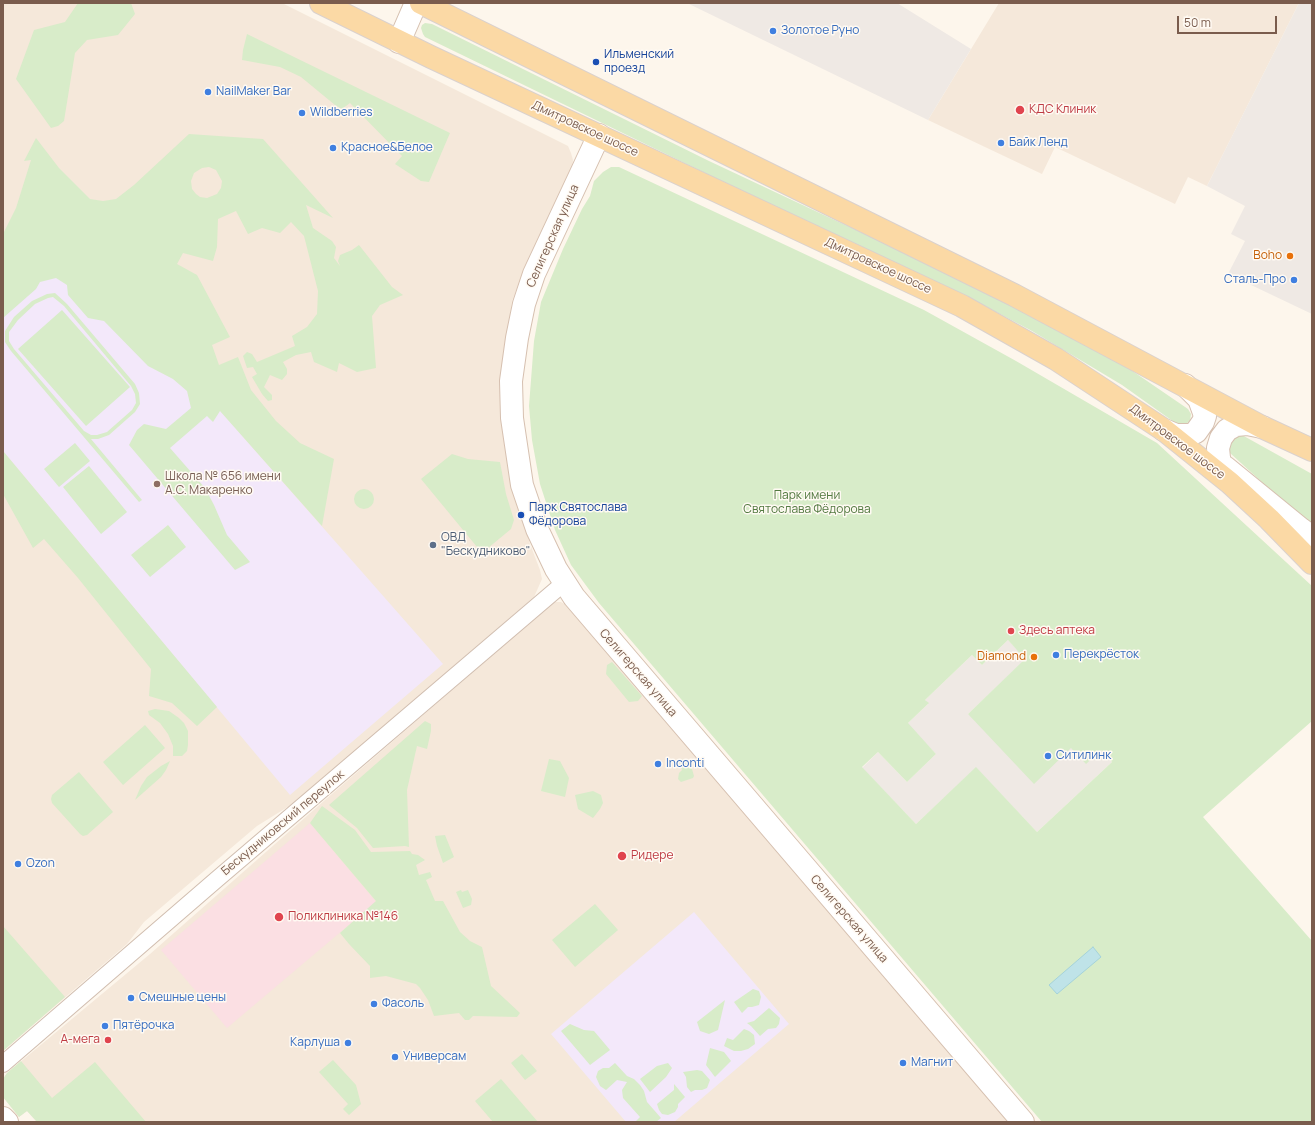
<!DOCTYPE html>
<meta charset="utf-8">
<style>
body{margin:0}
#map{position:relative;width:1315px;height:1125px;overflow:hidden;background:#fdf6ec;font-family:Manrope,sans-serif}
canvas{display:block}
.frame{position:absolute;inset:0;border:4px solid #7a5c4d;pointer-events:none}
.scale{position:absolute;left:1177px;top:16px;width:100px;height:18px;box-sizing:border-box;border:2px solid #7a5c4d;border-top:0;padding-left:5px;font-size:12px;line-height:14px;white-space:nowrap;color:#7a5c4d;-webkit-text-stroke:3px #fffaf3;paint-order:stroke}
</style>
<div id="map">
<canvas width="1315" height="1125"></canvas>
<div class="frame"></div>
<div class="scale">50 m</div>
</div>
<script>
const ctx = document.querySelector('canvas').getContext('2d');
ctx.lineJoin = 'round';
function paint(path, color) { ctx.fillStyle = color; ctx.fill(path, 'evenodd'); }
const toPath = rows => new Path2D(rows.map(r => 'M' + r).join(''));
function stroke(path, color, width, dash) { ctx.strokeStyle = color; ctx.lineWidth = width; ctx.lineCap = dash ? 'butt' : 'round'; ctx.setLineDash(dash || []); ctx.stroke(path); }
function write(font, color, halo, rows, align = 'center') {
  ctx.font = font + ' Manrope,sans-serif'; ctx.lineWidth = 3; ctx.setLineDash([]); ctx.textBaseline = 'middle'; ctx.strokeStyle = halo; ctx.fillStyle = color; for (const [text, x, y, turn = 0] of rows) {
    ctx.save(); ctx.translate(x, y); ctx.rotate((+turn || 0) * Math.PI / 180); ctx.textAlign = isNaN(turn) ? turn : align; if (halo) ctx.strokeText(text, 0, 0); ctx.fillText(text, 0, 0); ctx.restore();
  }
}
const residential = toPath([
 [3,3,282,3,568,146,571,153,573,160,572,171,527,262,512,301,502,375,514,490,530,544,540,570,542,579,534,597,294,803,257,826,144,922,127,944,3,1051],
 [999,3,1299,3,1207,186,1188,177,1175,204,1055,147,1042,174,928,120],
 [555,602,561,602,568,606,1008,1122,37,1122,27,1111,19,1117,3,1097,3,1079,7,1073,150,954,325,800,549,606]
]);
const industrial = toPath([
 [687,3,897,3,971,49,928,120],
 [1299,3,1312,3,1312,314,1228,274,1245,241,1231,234,1245,206,1207,186],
 [1008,640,1026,659,968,714,1071,748,1101,750,1112,762,1037,832,976,768,916,824,862,768,878,752,907,782,936,754,907,724,928,704,925,700,972,655,982,665]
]);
const education = toPath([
 [3,234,194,381,443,664,290,795,3,451],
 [694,912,789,1024,674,1122,626,1122,551,1034]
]);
const medical = toPath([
 [310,823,376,902,227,1028,161,950]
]);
const green = toPath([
 [78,3,131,3,135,14,118,35,87,40,75,53,64,121,58,126,51,128,16,79,34,30,65,22],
 [425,23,432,24,709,161,975,286,1042,321,1131,370,1188,409,1191,414,1190,421,1184,425,1179,425,1174,422,1122,385,1032,331,968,297,769,204,425,37,423,34,421,28,422,25],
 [247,34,450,133,429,182,421,181,395,164,402,156,350,103,342,109,335,105,301,77,280,67,242,60,243,50],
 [189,134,263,139,333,218,306,205,313,228,332,241,336,247,334,258,340,266,338,261,340,255,352,250,359,245,392,287,403,295,380,305,372,316,376,368,357,372,339,363,337,372,314,362,311,352,296,355,283,362,287,369,287,374,282,380,270,375,264,387,272,395,272,400,268,401,262,394,252,377,257,374,253,367,247,368,243,356,247,352,252,354,257,362,295,346,292,336,307,327,317,314,318,291,304,236,291,222,280,233,262,228,248,234,236,211,218,219,217,247,213,261,183,253,177,264,197,275,230,337,212,345,219,365,238,357,251,390,276,421,300,443,334,459,322,526,220,411,213,422,207,416,170,448,205,488,214,505,227,535,250,562,235,570,129,445,137,430,144,424,166,429,191,408,187,391,173,379,148,366,104,321,88,318,68,295,67,285,56,278,40,282,36,289,3,318,3,234,16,208,31,160,24,161,36,138,59,168,90,199,103,201,116,199,134,185],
 [209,167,216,170,222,181,221,188,217,194,207,198,200,197,196,194,192,189,191,181,194,173,202,168],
 [611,167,619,167,924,310,1016,361,1157,443,1312,586,1312,721,1203,817,1312,941,1312,1122,1042,1122,599,603,571,565,555,530,540,484,532,440,529,406,534,341,541,302,563,249,582,209,590,196,594,181,603,172],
 [1008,640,1025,659,968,714,1034,784,1071,748,1086,764,1101,750,1112,762,1037,832,976,767,916,824,862,767,878,752,907,782,936,754,908,723,929,703,925,700,972,655,982,665],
 [55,293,67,304,135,384,139,393,140,404,135,412,109,435,98,439,91,439,142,500,139,502,11,351,5,342,5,331,14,317,32,301,47,294],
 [53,297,64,306,131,386,135,394,136,403,132,410,107,432,97,435,91,435,84,431,14,349,9,341,9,332,18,320,35,304,48,298],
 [62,310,130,387,86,426,18,349],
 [1242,435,1312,474,1312,528,1230,453,1228,448,1234,437],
 [75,443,90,461,59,487,44,469],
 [3,451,217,707,197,726,172,703,149,696,151,669,78,578,44,539,33,548,3,494],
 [452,454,468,459,500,462,506,494,514,520,511,529,482,553,421,479],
 [89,466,127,512,101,534,63,487],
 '354 499a10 10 0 1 1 20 0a10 10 0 1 1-20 0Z',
 [168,525,186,547,150,577,131,555],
 [612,662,642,696,638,701,629,702,606,674,607,665],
 [155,709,169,711,179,718,184,723,188,731,188,745,187,751,182,756,173,756,173,746,168,734,160,723,149,715,148,711],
 [425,721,431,724,431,731,427,749,417,746,407,790,409,847,405,846,373,848,357,828,329,805],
 [145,725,165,748,123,785,103,762],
 [549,759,560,761,569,778,565,797,541,791],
 [682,759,692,769,694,776,693,778,681,782,678,779,679,773,682,770,679,761],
 [170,761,166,770,161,777,135,800,141,786,147,777,161,766],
 [79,772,113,812,87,835,83,836,80,834,52,803,51,799,52,795],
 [593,791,601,795,603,803,600,809,593,818,578,809,575,795],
 [322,806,355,830,371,852,410,851,412,854,418,855,425,860,416,865,419,875,430,872,432,877,426,880,435,901,443,901,460,932,470,941,482,947,491,986,520,1013,517,1017,473,1016,469,1020,465,1020,459,1013,434,1016,428,1000,420,988,416,984,386,976,370,978,370,966,349,944,340,933,376,901,310,823],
 [445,835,454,857,443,863,437,846,435,836],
 [461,890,462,892,468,890,472,899,471,905,463,908,456,892],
 [595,904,618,930,575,967,552,940],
 [3,926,65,997,3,1051],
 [753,989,759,991,761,997,759,1005,752,1007,748,1007,742,1013,734,1002],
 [725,1000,718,1030,709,1034,700,1031,697,1022],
 [769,1008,780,1018,779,1024,776,1028,768,1029,760,1036,751,1026,747,1023,754,1021],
 [570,1024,584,1030,594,1031,610,1050,590,1065,561,1031],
 [744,1029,749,1031,754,1035,755,1044,748,1049,741,1051,734,1051,724,1046,727,1038,733,1040],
 [710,1048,724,1052,731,1061,715,1077,706,1065],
 [522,1054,537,1071,525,1080,511,1063],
 [333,1060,356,1085,361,1104,349,1115,343,1109,348,1104,319,1072],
 [21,1061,52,1098,95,1062,146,1122,37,1122,27,1111,19,1117,3,1097,3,1079,7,1073],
 [615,1063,627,1076,634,1079,640,1085,644,1091,647,1102,661,1118,656,1122,635,1122,640,1117,623,1098,622,1090,627,1082,617,1080,606,1090,600,1086,596,1077,598,1071,603,1068,609,1068],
 [668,1063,672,1068,666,1077,650,1092,640,1079,657,1066],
 [697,1070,702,1071,710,1080,707,1088,702,1090,695,1090,691,1092,687,1087,686,1077,683,1072],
 [501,1079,538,1122,493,1122,475,1101],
 [674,1084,685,1097,678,1104,678,1107,675,1112,668,1115,662,1114,659,1110,657,1104,674,1090]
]);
const water = toPath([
 [1093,947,1101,957,1057,994,1049,985,1093,947]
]);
const street = toPath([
 [3,1064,216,880,564,583]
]);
const secondary = toPath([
 [399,42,416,3],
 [599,135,534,274,524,304,517,338,511,381,512,418,522,485,537,529,556,569,574,597,1023,1122],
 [1164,430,1176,435,1190,435,1196,432,1203,422,1205,416,1203,410,1199,399,1185,385],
 [1225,467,1301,529,1312,537],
 [1229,481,1223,471,1219,458,1218,448,1221,438,1227,430,1236,425,1247,424,1262,427],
 [3,1118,7,1122]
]);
const primary = toPath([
 [321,3,431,57,962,306,1056,359,1164,430,1230,483,1269,519,1312,563],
 [421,3,1014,295,1262,427,1312,450]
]);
const markers = [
 [773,31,4,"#3f7fe0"],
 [596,62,4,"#1a4fb4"],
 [208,92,4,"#3f7fe0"],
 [1020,110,5,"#e0444e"],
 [302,113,4,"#3f7fe0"],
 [1001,143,4,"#3f7fe0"],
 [333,148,4,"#3f7fe0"],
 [1290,256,4,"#e8710a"],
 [1294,280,4,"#3f7fe0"],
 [157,484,4,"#8d6e63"],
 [521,515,4,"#1a4fb4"],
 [433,545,4,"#5c6f8a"],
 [1011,631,4,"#e0444e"],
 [1056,655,4,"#3f7fe0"],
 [1034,657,4,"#e8710a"],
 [1048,756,4,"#3f7fe0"],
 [658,764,4,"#3f7fe0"],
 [622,856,5,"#e0444e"],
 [18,864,4,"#3f7fe0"],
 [279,917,5,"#e0444e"],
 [131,998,4,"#3f7fe0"],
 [374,1004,4,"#3f7fe0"],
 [105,1026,4,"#3f7fe0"],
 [108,1040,4,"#e0444e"],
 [348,1043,4,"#3f7fe0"],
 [395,1057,4,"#3f7fe0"],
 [903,1063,4,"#3f7fe0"]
];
const shopNames = [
 ["Золотое Руно",781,31],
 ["NailMaker Bar",216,92],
 ["Wildberries",310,113],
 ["Байк Ленд",1009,143],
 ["Красное&Белое",341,148],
 ["Сталь-Про",1286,280,"right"],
 ["Перекрёсток",1064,655],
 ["Ситилинк",1056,756],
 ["Inconti",666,764],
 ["Ozon",26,864],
 ["Смешные цены",139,998],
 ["Фасоль",382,1004],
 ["Пятёрочка",113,1026],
 ["Карлуша",340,1043,"right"],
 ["Универсам",403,1057],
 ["Магнит",911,1063]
];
const transitNames = [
 ["Ильменский",604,55],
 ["проезд",604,69],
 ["Парк Святослава",529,508],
 ["Фёдорова",529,522]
];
const healthNames = [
 ["КДС Клиник",1029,110],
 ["Здесь аптека",1019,631],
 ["Ридере",631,856],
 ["Поликлиника №146",288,917],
 ["А-мега",100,1040,"right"]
];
const streetNames = [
 ["Дмитровское шоссе",585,129,25],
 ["Селигерская улица",553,236,-66],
 ["Дмитровское шоссе",878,266,25],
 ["Дмитровское шоссе",1177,442,37],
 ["Селигерская улица",638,673,49],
 ["Бескудниковский переулок",283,823,-40],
 ["Селигерская улица",849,919,49]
];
const foodNames = [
 ["Boho",1282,256],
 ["Diamond",1026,657]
];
const educationNames = [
 ["Школа № 656 имени",165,477],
 ["А.С. Макаренко",165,491]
];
const parkNames = [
 ["Парк имени",807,496],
 ["Святослава Фёдорова",807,510]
];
const serviceNames = [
 ["ОВД",441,538],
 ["\"Бескудниково\"",441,552]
];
paint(residential, '#f5e8da');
paint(industrial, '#efe9e4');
paint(education, '#f3e8fa');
paint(medical, '#fbdfe3');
paint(green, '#d8ecc9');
paint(water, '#bfe3e8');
stroke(water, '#a5d3da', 1);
stroke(street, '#d1beb0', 18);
stroke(secondary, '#d6c0b0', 24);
stroke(primary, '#dad1cd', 24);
stroke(street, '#fff', 16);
stroke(secondary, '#fff', 22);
stroke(primary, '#fbd9a5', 22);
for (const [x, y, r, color] of markers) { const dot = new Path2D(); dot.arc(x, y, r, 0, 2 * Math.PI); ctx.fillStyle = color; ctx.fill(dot); stroke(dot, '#fffaf3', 1.5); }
write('12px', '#366cbe', '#fffaf3', shopNames, 'left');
write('12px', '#164399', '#fffaf3', transitNames, 'left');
write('12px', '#be3a42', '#fffaf3', healthNames, 'left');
write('12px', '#7a5c4d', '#fffaf3', streetNames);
write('12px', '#c56008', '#fffaf3', foodNames, 'right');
write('12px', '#785e54', '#fffaf3', educationNames, 'left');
write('12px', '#537a41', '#fffaf3', parkNames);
write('12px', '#4e5e75', '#fffaf3', serviceNames, 'left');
</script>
